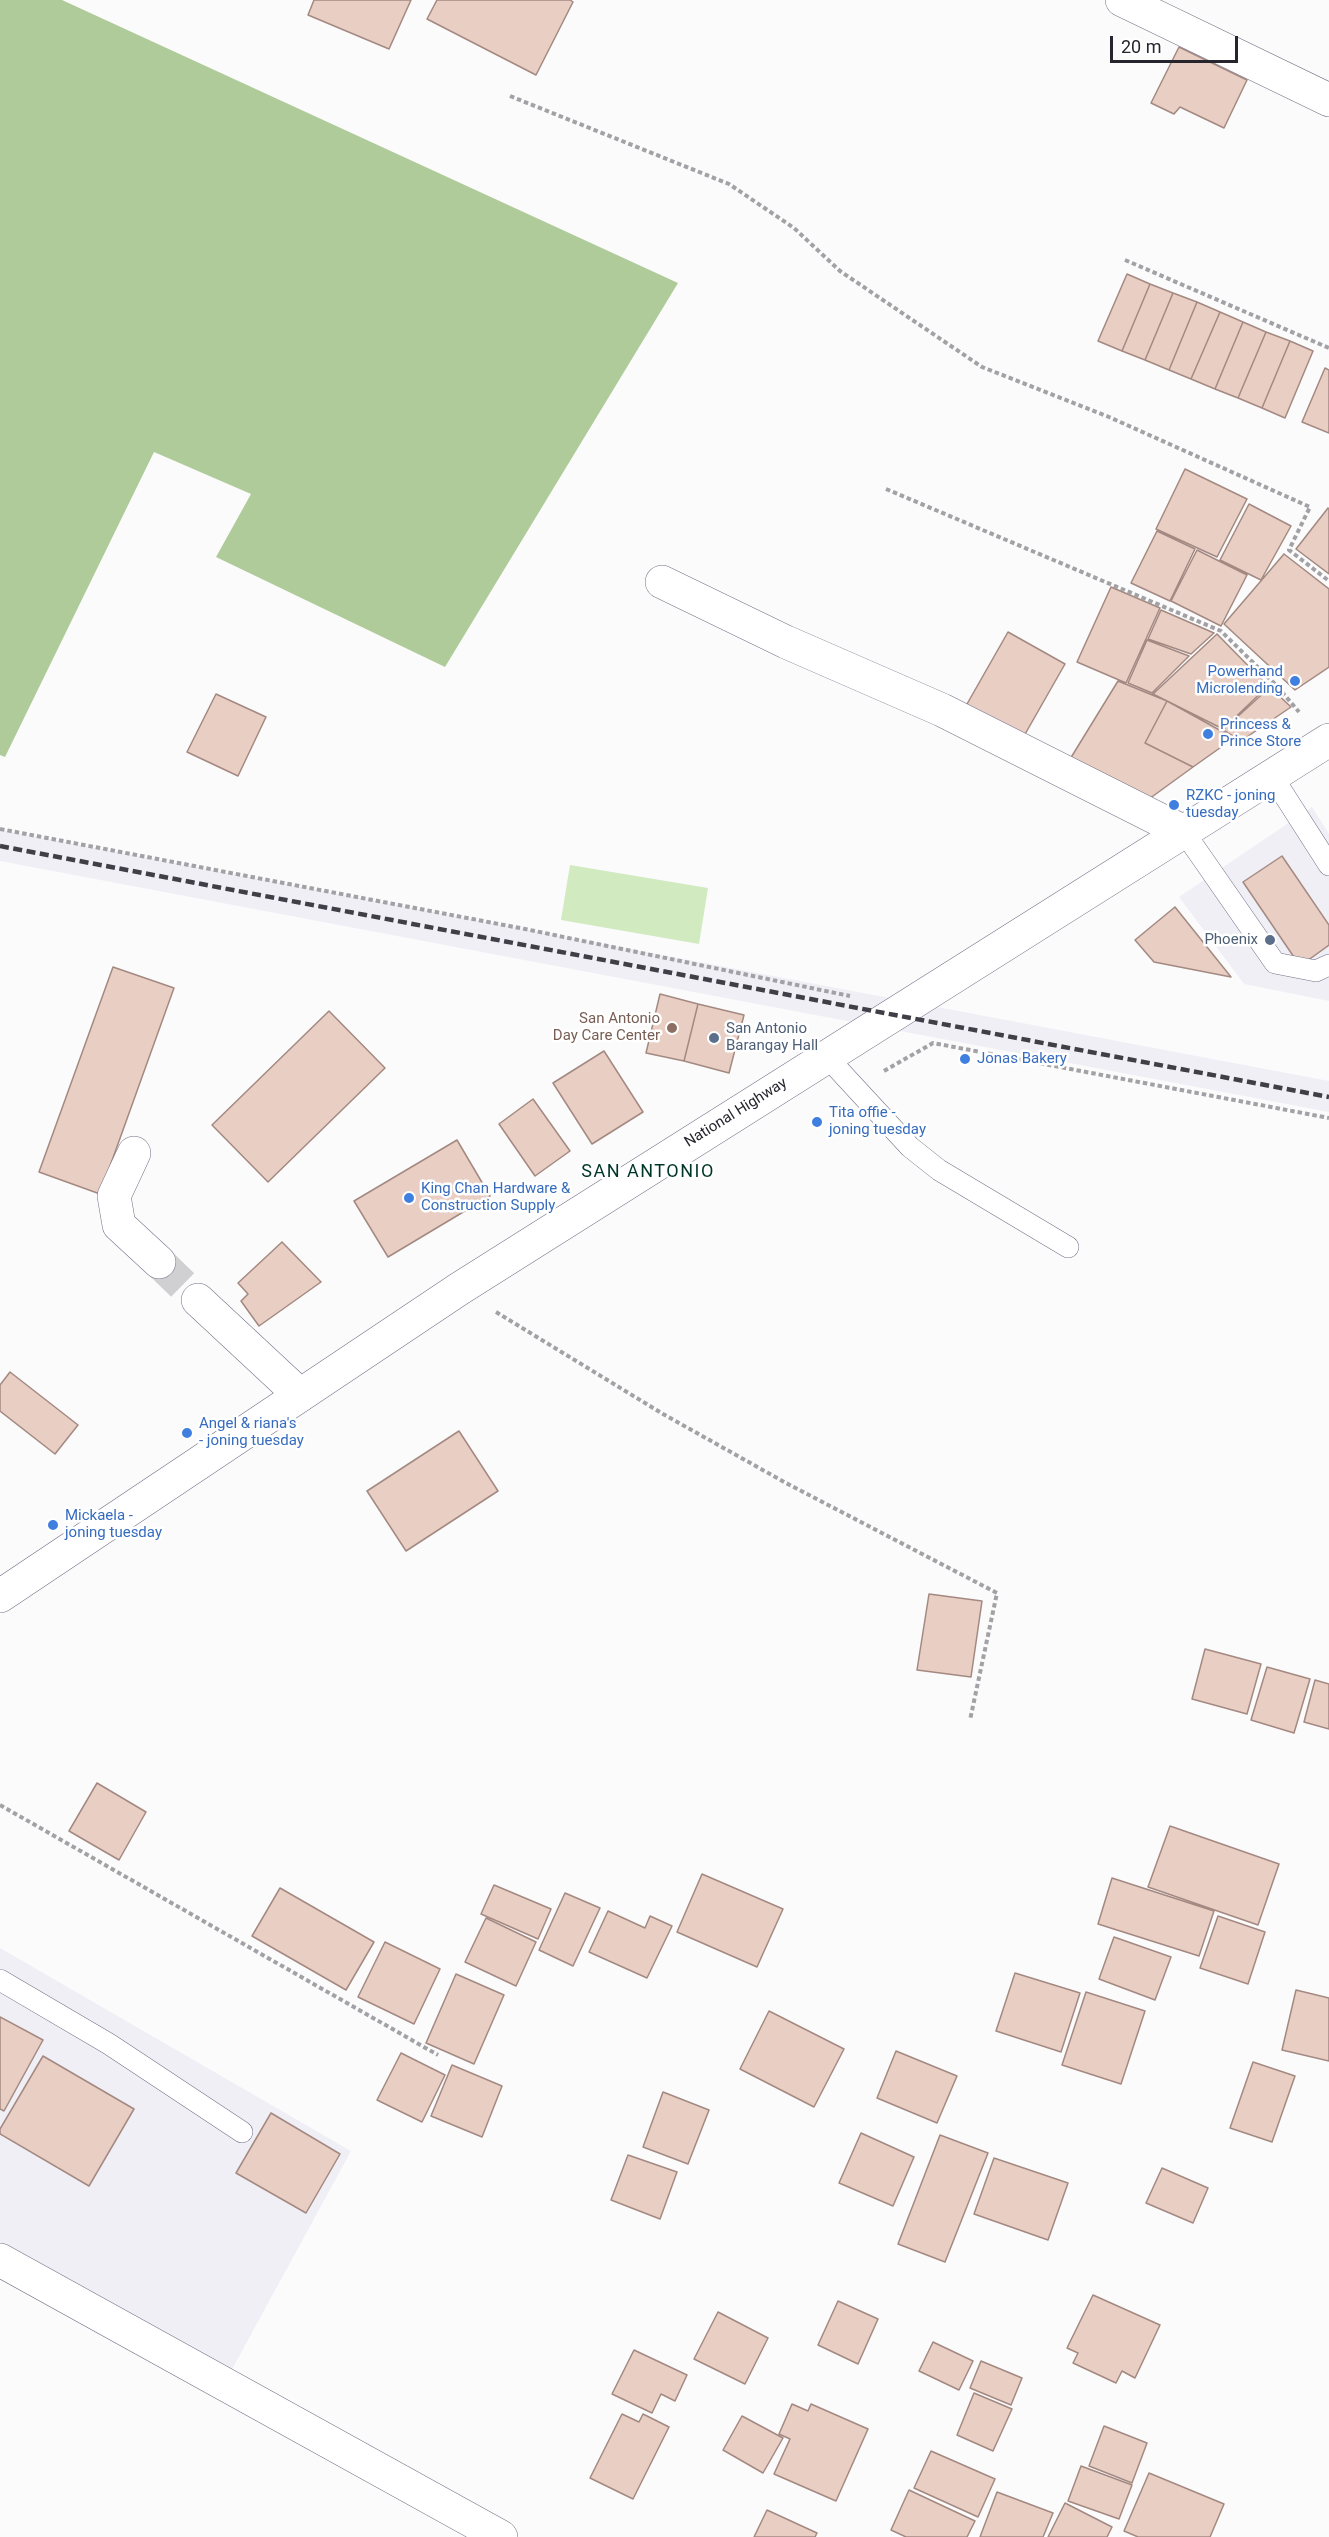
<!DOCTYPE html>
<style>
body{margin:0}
#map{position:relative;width:1329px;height:2537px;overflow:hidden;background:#fbfbfb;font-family:Roboto,sans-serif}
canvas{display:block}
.scale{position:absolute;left:1110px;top:36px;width:128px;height:27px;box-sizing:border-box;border:3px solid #26242d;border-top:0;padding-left:8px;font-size:18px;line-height:21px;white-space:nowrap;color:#26242d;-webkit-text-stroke:4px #fff;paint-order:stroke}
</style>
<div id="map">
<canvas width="1329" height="2537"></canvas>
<div class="scale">20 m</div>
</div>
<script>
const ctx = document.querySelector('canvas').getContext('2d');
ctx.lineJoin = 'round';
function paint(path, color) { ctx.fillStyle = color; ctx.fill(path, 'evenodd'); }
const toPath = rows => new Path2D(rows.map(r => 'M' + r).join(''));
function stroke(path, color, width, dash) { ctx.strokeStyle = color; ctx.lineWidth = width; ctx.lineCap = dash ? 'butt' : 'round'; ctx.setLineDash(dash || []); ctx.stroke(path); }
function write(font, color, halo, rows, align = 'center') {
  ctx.font = font + ' Roboto,sans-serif'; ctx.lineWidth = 5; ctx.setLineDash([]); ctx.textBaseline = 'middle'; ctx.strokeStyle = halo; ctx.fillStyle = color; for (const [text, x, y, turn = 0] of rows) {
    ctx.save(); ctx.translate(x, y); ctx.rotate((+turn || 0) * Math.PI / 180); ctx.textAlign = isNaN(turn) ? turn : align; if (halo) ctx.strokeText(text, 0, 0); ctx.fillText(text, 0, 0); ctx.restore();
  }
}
const built = toPath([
 [1312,807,1329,834,1329,1001,1244,984,1179,897],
 [0,830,1329,1081,1329,1112,0,861],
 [0,1948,351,2151,230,2373,0,2247]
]);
const green = toPath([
 [570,865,708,888,699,944,561,920]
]);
const forest = toPath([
 [0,0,62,0,678,283,445,667,216,557,251,494,154,452,5,757,0,755]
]);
const building = toPath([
 [314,0,411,0,389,49,308,15,314,0],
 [437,0,570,0,573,2,536,75,427,19,437,0],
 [1179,47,1247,80,1224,128,1180,107,1174,114,1151,103,1179,47],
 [1127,274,1150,284,1122,351,1098,341,1127,274],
 [1150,284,1173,293,1145,360,1122,351,1150,284],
 [1173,293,1197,302,1169,370,1145,360,1173,293],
 [1197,302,1220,312,1191,379,1169,370,1197,302],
 [1220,312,1243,322,1215,389,1191,379,1220,312],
 [1243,322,1266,332,1238,398,1215,389,1243,322],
 [1266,332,1290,341,1262,408,1238,398,1266,332],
 [1290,341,1313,351,1285,418,1262,408,1290,341],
 [1325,368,1329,370,1329,433,1302,422,1325,368],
 [1185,469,1247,499,1217,557,1156,529,1185,469],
 [1249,504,1291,526,1261,580,1220,560,1249,504],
 [1328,508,1329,509,1329,574,1296,549,1328,508],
 [1157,531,1195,549,1170,601,1131,583,1157,531],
 [1197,550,1247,575,1221,626,1171,601,1197,550],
 [1284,554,1329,589,1329,667,1295,690,1224,624,1284,554],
 [1111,587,1160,608,1126,683,1077,662,1111,587],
 [1161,610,1214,633,1191,654,1148,639,1161,610],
 [1008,632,1065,664,1020,743,963,711,1008,632],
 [1217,634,1268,686,1223,729,1153,694,1217,634],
 [1147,640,1189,656,1152,693,1128,683,1147,640],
 [1118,681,1167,701,1145,743,1193,767,1138,807,1067,764,1118,681],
 [1270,687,1291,707,1241,741,1223,730,1270,687],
 [216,694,266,717,238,776,187,752,216,694],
 [1167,701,1234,738,1193,767,1145,743,1167,701],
 [1282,856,1329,925,1329,945,1300,966,1243,882,1282,856],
 [1175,907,1231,977,1154,962,1135,940,1175,907],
 [113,967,174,988,100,1194,39,1172,113,967],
 [660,994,698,1004,684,1061,646,1053,660,994],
 [698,1004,744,1015,729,1073,684,1061,698,1004],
 [329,1011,385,1068,268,1182,212,1125,329,1011],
 [604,1051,643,1112,592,1144,553,1083,604,1051],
 [533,1099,570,1151,535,1176,499,1124,533,1099],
 [457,1140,490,1196,388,1257,354,1201,457,1140],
 [282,1242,321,1282,259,1326,241,1301,248,1294,238,1283,282,1242],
 [10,1372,78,1425,55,1454,0,1411,0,1385,10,1372],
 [459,1431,498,1491,406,1551,367,1491,459,1431],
 [929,1594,982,1601,971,1677,917,1670,929,1594],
 [1205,1649,1261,1664,1247,1714,1192,1699,1205,1649],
 [1267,1667,1310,1679,1294,1733,1251,1720,1267,1667],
 [1315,1680,1329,1684,1329,1729,1304,1722,1315,1680],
 [97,1783,146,1812,119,1860,69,1831,97,1783],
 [1170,1826,1279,1864,1258,1925,1148,1887,1170,1826],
 [702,1874,783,1909,757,1967,677,1932,702,1874],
 [1112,1878,1214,1911,1199,1956,1098,1924,1112,1878],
 [494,1885,551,1909,538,1939,481,1914,494,1885],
 [280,1888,374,1942,346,1990,252,1936,280,1888],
 [565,1893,600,1908,573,1966,539,1950,565,1893],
 [608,1911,645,1928,650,1916,672,1926,647,1978,589,1952,608,1911],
 [1218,1916,1265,1932,1248,1984,1200,1968,1218,1916],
 [486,1918,536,1942,516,1986,465,1962,486,1918],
 [1114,1937,1171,1957,1155,2000,1099,1979,1114,1937],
 [385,1942,440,1969,414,2024,358,1997,385,1942],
 [1015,1973,1080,1993,1061,2052,996,2031,1015,1973],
 [456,1974,504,1995,474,2064,426,2043,456,1974],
 [1296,1990,1329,1998,1329,2061,1282,2050,1296,1990],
 [1086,1992,1145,2011,1121,2084,1062,2065,1086,1992],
 [769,2011,844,2049,814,2107,740,2069,769,2011],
 [0,2017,43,2040,4,2111,0,2109,0,2017],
 [896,2051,957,2076,937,2123,877,2098,896,2051],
 [401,2053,445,2075,422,2122,377,2100,401,2053],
 [43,2056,134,2109,89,2186,0,2134,0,2129,43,2056],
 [1253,2062,1295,2076,1272,2142,1230,2128,1253,2062],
 [452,2065,502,2086,482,2137,431,2116,452,2065],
 [663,2092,709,2110,688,2164,643,2147,663,2092],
 [271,2113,340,2154,306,2213,236,2173,271,2113],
 [861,2133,914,2157,893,2206,839,2183,861,2133],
 [940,2135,988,2153,945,2262,898,2244,940,2135],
 [628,2155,677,2172,660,2219,611,2200,628,2155],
 [994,2158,1068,2183,1048,2240,974,2214,994,2158],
 [1162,2168,1208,2188,1193,2223,1146,2203,1162,2168],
 [1093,2295,1160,2325,1135,2378,1122,2371,1116,2383,1073,2363,1078,2353,1067,2348,1093,2295],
 [838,2301,878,2319,858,2364,818,2345,838,2301],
 [718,2312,768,2338,745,2384,694,2359,718,2312],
 [933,2342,973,2361,959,2390,919,2371,933,2342],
 [634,2350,687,2375,675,2401,661,2394,652,2413,612,2394,634,2350],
 [981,2361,1022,2378,1011,2405,970,2388,981,2361],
 [974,2393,1012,2409,993,2451,957,2435,974,2393],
 [792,2404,808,2411,811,2404,868,2429,836,2501,774,2474,790,2439,779,2434,792,2404],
 [622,2414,639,2422,643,2414,669,2427,633,2499,590,2478,622,2414],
 [742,2416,783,2438,763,2473,723,2450,742,2416],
 [1104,2426,1147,2443,1132,2483,1089,2466,1104,2426],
 [931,2451,995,2479,978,2517,914,2488,931,2451],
 [1081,2466,1132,2485,1119,2519,1068,2501,1081,2466],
 [1149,2473,1224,2504,1210,2537,1138,2537,1124,2531,1149,2473],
 [909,2490,975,2521,967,2537,906,2537,891,2530,909,2490],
 [997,2492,1053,2513,1043,2537,980,2537,997,2492],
 [1065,2503,1112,2527,1107,2537,1048,2537,1065,2503],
 [767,2510,817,2533,815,2537,754,2537,767,2510]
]);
const streetTunnel = toPath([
 [159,1262,198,1300]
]);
const path = toPath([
 [510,96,729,184,794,228,840,271,982,367,1109,417,1310,507,1289,550,1329,581],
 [1125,260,1329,348],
 [886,489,1221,631,1276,685,1299,712],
 [0,829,525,929,850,996],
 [884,1071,933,1043,1329,1118],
 [496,1312,663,1414,786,1483,997,1593,970,1720],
 [0,1805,438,2055]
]);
const lane = toPath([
 [1272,776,1329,865],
 [1184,832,1275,963,1316,971,1329,965],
 [826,1056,910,1147,939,1170,1068,1247],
 [0,1980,109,2044,242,2132]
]);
const street = toPath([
 [1122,0,1329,100],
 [662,582,786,642,942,710,1184,832],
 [134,1153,114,1196,119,1225,159,1262],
 [198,1300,300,1395],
 [0,2260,501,2537]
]);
const primary = toPath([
 [0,1596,459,1289,1329,740]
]);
const rail = toPath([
 [0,846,1329,1097]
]);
const markers = [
 [1295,681,6,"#3f7fe0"],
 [1208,734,6,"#3f7fe0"],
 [1174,805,6,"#3f7fe0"],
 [1270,940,6,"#5c6f8a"],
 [672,1028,6,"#8d6e63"],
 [714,1038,6,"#5c6f8a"],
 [965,1059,6,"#3f7fe0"],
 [817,1122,6,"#3f7fe0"],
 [409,1198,6,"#3f7fe0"],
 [187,1433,6,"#3f7fe0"],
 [53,1525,6,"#3f7fe0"]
];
const shopNames = [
 ["Powerhand",1283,672,"right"],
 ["Microlending",1283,689,"right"],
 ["Princess &",1220,725],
 ["Prince Store",1220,742],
 ["RZKC - joning",1186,796],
 ["tuesday",1186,813],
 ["Jonas Bakery",977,1059],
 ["Tita offie -",829,1113],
 ["joning tuesday",829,1130],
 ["King Chan Hardware &",421,1189],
 ["Construction Supply",421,1206],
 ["Angel & riana's",199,1424],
 ["- joning tuesday",199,1441],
 ["Mickaela -",65,1516],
 ["joning tuesday",65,1533]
];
const serviceNames = [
 ["Phoenix",1258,940],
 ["San Antonio",726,1029,"left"],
 ["Barangay Hall",726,1046,"left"]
];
const educationNames = [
 ["San Antonio",660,1019],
 ["Day Care Center",660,1036]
];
const streetNames = [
 ["National Highway",736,1113,-32]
];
const quarterNames = [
 ["SAN ANTONIO",648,1172]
];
paint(built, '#f0eff6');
paint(green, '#d1eabf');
paint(forest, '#afcb9a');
paint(building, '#e9cec4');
stroke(building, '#a38981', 1.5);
stroke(streetTunnel, '#d0d0d2', 33, [33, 16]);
stroke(lane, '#757288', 22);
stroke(street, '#757288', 34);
stroke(primary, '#757288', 34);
stroke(path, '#a2a1a5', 4, [4.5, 3]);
stroke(lane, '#fff', 21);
stroke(street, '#fff', 33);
stroke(primary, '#fff', 33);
stroke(rail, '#403e46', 4.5, [9, 4.5]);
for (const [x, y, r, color] of markers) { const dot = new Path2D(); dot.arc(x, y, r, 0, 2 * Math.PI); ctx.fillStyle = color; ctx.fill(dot); stroke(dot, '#fff', 2); }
write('15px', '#366cbe', '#fff', shopNames, 'left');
write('15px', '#4e5e75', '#fff', serviceNames, 'right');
write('15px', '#785e54', '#fff', educationNames, 'right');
write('15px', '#26242d', '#fff', streetNames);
ctx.letterSpacing = '1.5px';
write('18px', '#003628', '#fff', quarterNames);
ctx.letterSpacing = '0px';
</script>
